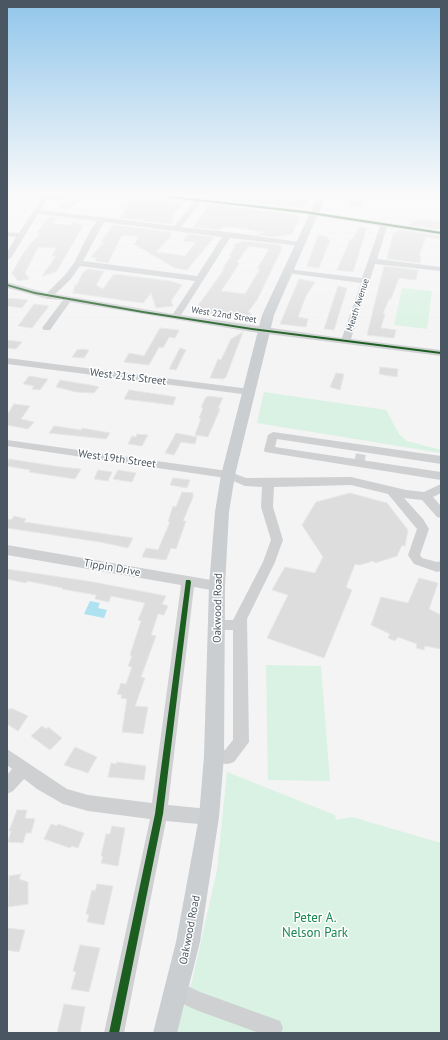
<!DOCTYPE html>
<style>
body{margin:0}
#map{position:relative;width:448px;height:1040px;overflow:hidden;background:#f4f4f4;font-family:"PT Sans",sans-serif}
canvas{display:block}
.frame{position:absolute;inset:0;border:8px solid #4a5661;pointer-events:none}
</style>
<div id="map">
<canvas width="448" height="1040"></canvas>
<div class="frame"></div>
</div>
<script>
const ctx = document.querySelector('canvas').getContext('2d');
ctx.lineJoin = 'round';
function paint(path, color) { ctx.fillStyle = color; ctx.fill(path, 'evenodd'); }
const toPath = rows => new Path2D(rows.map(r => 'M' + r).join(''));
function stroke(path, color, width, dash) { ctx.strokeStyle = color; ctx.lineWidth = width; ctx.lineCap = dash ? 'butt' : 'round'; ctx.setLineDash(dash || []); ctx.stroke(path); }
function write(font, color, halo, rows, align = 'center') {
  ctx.font = font + ' "PT Sans",sans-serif'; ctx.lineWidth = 3; ctx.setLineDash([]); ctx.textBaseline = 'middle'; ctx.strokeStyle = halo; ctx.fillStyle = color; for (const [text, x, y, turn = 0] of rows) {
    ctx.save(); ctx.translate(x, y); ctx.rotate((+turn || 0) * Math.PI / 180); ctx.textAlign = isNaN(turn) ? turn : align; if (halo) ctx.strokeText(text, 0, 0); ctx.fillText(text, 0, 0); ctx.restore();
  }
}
const green = toPath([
 [7,196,16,196,35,197,33,202,7,204],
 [402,288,432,291,427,329,394,325],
 [264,392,386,410,399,434,407,441,441,450,441,453,257,423],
 [266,665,321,666,330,781,268,780],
 [227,772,335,815,336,820,352,817,441,843,441,1033,176,1033,192,981,217,870]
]);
const water = toPath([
 [90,601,100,603,98,608,107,610,104,618,84,614]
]);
const building = toPath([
 [74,196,84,197,68,209,58,207,74,196],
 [134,196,146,197,146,198,183,203,173,214,172,224,119,218,134,196],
 [217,196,247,196,298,201,299,199,307,200,302,208,214,198,217,196],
 [353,196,365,196,361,207,349,205,353,196],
 [209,204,298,215,299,219,292,234,274,237,257,235,264,232,232,227,222,227,220,230,193,227,209,204],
 [49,217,57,218,53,224,68,225,75,222,83,226,56,272,42,276,56,256,52,256,56,248,38,247,25,273,29,279,18,281,12,273,24,252,40,233,38,233,39,230,49,217],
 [418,219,440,222,440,229,409,225,418,219],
 [113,225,171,232,170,239,168,239,156,252,185,256,196,242,183,241,188,234,214,237,187,270,175,268,134,244,139,237,122,235,108,263,95,261,97,258,91,257,104,242,101,242,113,225],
 [359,227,367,228,353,272,337,270,350,240,354,238,359,227],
 [399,230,440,236,440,239,426,237,419,256,421,256,420,263,387,259,393,234,399,230],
 [318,235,328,237,327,239,330,240,319,268,307,266,318,235],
 [243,241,280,245,282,248,257,300,248,312,252,314,243,320,231,314,229,317,201,314,197,307,225,268,223,268,231,256,229,256,235,246,233,245,243,241],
 [249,246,269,249,257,269,260,269,245,294,221,291,239,264,237,262,249,246],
 [384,266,418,270,416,280,399,278,391,299,389,299,383,313,385,314,381,328,396,330,394,338,367,335,384,266],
 [88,269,104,271,96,285,103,289,114,274,170,281,182,285,171,301,173,306,164,307,156,308,151,293,143,303,73,293,75,285,77,285,82,274,88,269],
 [299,279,315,282,306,296,298,317,308,319,306,327,280,324,299,279],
 [338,286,347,288,334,330,324,329,338,286],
 [7,298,28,300,22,308,7,306,7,298],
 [34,304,49,306,32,328,18,326,34,304],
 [160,328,179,330,175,338,169,337,163,348,159,347,149,365,124,362,129,353,144,356,160,328],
 [243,332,226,377,223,379,210,378,218,359,221,360,231,339,243,332],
 [7,340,22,342,16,349,7,348,7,340],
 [180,348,186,350,176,370,169,369,180,348],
 [77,350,82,349,89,350,84,358,72,357,77,350],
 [380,367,398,369,397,377,379,374,380,367],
 [336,373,344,374,340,390,330,387,336,373],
 [29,376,41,378,48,379,40,390,32,389,34,386,23,384,29,376],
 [60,380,90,385,99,387,94,393,76,392,56,387,60,380],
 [129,390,163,395,176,397,173,405,124,399,129,390],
 [209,396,223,398,218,408,220,409,208,437,195,435,201,418,199,418,203,408,201,407,206,397,209,396],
 [14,404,30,406,21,419,34,422,28,429,7,425,7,415,14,404],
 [54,426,81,430,82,428,110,433,106,439,49,433,54,426],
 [176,433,197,437,195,444,181,442,174,455,165,453,176,433],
 [137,434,148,435,142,446,128,444,132,436,136,437,137,434],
 [9,459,61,467,81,469,75,479,29,472,30,470,7,466,9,459],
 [98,470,112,472,108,481,94,479,98,470],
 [118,470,136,473,132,482,113,479,118,470],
 [173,478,190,480,187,488,170,485,173,478],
 [182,492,193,493,193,497,183,521,186,521,176,549,171,548,166,560,142,557,146,548,158,550,170,522,168,522,173,506,176,507,182,492],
 [350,493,387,503,408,530,405,546,402,545,397,556,375,563,373,561,360,565,355,564,346,587,352,590,324,658,267,638,288,595,272,590,285,567,315,573,323,557,302,525,316,502,350,493],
 [14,516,26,519,24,522,133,538,128,548,100,542,7,528,7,519,11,520,14,516],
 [7,569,93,582,166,596,162,604,168,606,164,615,158,614,151,635,156,636,141,677,145,678,135,706,148,707,143,734,122,732,127,699,121,698,122,695,117,694,121,683,126,684,132,667,128,666,132,656,130,655,141,621,138,620,145,603,111,596,109,602,95,599,96,595,62,589,63,588,27,581,26,583,7,579,7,569],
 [419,578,438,583,429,609,441,615,441,649,425,646,424,650,416,648,417,644,398,637,395,641,388,638,390,634,371,625,381,597,408,603,419,578],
 [7,708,10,710,11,708,28,716,18,731,7,724,7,708],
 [42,726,46,729,48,727,62,738,50,750,31,736,42,726],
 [75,747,97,757,88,773,64,765,75,747],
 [117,762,146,766,144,780,108,777,111,763,116,764,117,762],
 [17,810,27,810,25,818,35,819,31,833,26,833,23,843,8,842,11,831,9,831,17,810],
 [51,824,57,826,58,824,84,833,78,848,72,846,70,848,44,839,51,824],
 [112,826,125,828,118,866,101,863,103,856,101,856,106,834,110,834,112,826],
 [21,874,19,879,28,882,28,904,8,907,9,876,21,874],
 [97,884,113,886,104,925,87,922,89,915,86,914,92,890,95,891,97,884],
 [7,928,25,930,19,952,7,950,7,928],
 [80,945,100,948,89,992,71,989,76,972,73,971,80,945],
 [64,1004,85,1007,80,1033,57,1033,64,1004]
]);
const minorTunnel = toPath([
 [359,464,362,448]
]);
const minor = toPath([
 [43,196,69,196,63,200,47,200,41,210,174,226,194,202,164,198,161,196,178,196,304,210,441,231,441,235,387,227,377,259,441,267,441,271,375,264,351,339,441,350,441,356,252,332,70,302,50,330,44,330,42,328,63,300,48,299,7,288,7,282,47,293,64,276,74,263,90,231,97,221,38,214,11,258,7,260,7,252,16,237,7,236,7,232,19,233,43,196],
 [201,202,304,214,380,226,362,278,287,269,283,271,287,273,361,283,342,338,181,315,230,238,300,246,304,244,300,242,228,232,181,227,201,202],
 [104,222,222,237,197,276,83,261,104,222],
 [80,266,195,281,173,314,55,294,70,280,80,266],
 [7,358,250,389,255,392,250,395,7,364,7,358],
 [273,432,441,456,441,464,277,439,275,447,441,472,441,480,265,452,264,450,268,435,273,432],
 [7,440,228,471,246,478,351,477,406,490,424,492,441,484,441,493,433,497,441,506,441,518,437,517,422,500,404,498,423,519,429,529,420,555,422,558,437,562,441,561,441,571,437,572,414,564,408,555,417,529,388,494,351,485,274,487,273,507,283,540,275,562,247,619,249,742,234,762,228,764,214,763,208,761,206,756,208,751,214,749,225,750,233,740,233,630,217,630,212,629,210,625,212,621,217,620,233,620,263,562,271,540,261,507,262,487,245,486,226,478,7,446,7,440],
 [7,545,217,581,222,582,224,586,222,590,217,591,194,587,168,805,209,809,215,811,217,817,215,823,209,825,166,821,124,1033,104,1033,150,819,88,811,63,804,37,789,24,779,13,791,7,794,7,775,12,769,7,765,7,749,67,789,88,795,152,803,181,585,7,555,7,545],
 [177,981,200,992,280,1021,283,1028,281,1033,259,1033,196,1010,170,998,167,991,170,984,177,981]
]);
const major = toPath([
 [318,196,326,196,274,315,235,475,229,512,225,586,224,756,219,817,200,942,177,1033,153,1033,176,942,199,817,204,756,209,586,215,512,221,475,262,315,318,196]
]);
const cycleway = toPath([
 [162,196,169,196,304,211,441,232,441,234,304,213,164,197,162,196],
 [7,284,35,292,143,311,252,328,441,352,441,354,252,330,143,313,35,294,7,286,7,284],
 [186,580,190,580,191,582,163,814,119,1033,109,1033,155,814,186,580]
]);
const farStreetnames = [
 ["Meath Avenue",358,305,-72],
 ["West 22nd Street",224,315,9]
];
const streetNames = [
 ["West 21st Street",128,377,7],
 ["West 19th Street",117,459,8],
 ["Tippin Drive",112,568,10],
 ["Oakwood Road",218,608,-89],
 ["Oakwood Road",190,930,-79]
];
const nearParknames = [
 ["Peter A.",315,918],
 ["Nelson Park",315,933]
];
paint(green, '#d9f2e3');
paint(water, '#aee2f0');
paint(building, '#ddddde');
stroke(building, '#e5e6e7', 1);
stroke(minorTunnel, '#d2d4d7', 10, [10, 5]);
paint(minor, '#ced0d2');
paint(major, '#caced1');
paint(cycleway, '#1b5e20');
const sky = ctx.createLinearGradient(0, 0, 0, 341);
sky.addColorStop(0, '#91c6eb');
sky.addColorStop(0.57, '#fafafa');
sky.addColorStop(1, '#fafafa00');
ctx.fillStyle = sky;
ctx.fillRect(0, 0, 448, 341);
write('9px', '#4a5661', '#fff', farStreetnames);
write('11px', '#4a5661', '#fff', streetNames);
write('13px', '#17864f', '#fff', nearParknames);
</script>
